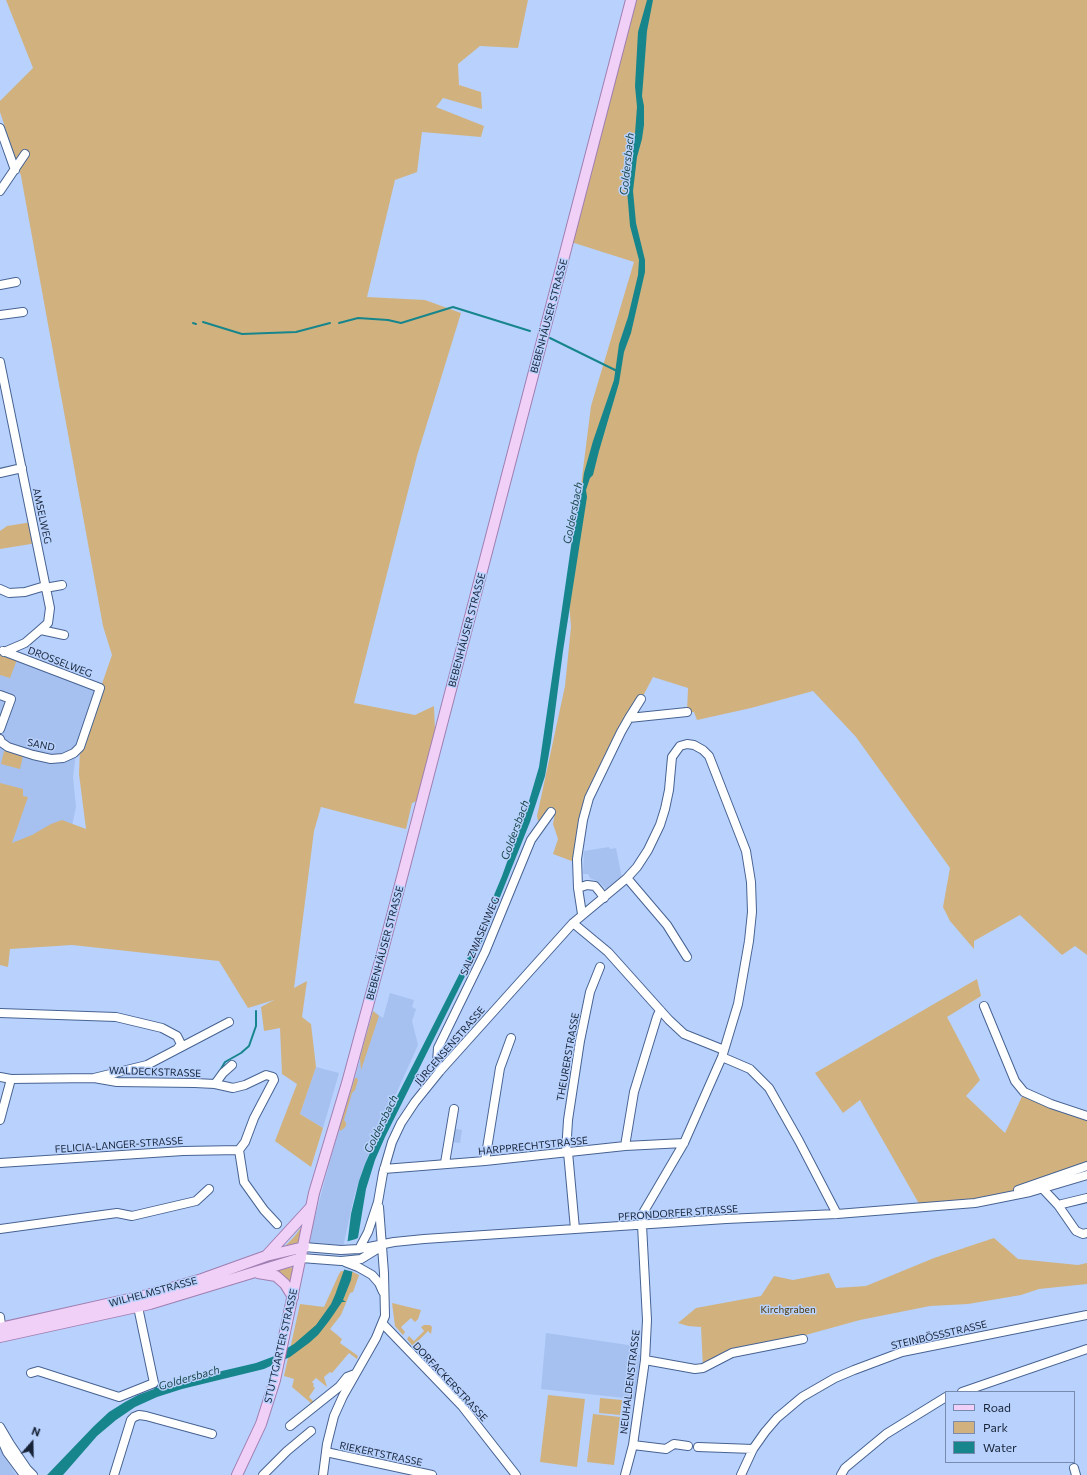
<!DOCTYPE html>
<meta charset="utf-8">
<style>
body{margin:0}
#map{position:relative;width:1087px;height:1475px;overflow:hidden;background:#b8d1fd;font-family:Commissioner,sans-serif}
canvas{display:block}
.legend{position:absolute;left:945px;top:1391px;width:130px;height:72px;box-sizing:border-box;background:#b8d1fd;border:1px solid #788bae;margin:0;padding:5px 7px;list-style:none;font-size:12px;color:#172337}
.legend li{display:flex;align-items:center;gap:8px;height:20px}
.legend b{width:20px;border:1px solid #788bae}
.north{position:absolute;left:12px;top:1423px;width:40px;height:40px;-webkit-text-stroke:3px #b8d1fd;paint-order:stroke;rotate:20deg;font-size:11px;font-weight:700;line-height:16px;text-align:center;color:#172337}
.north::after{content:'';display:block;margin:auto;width:14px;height:18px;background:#172337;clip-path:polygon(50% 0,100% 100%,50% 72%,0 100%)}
</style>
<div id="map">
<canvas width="1087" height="1475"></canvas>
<ul class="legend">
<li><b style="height:5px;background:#f1d0f7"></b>Road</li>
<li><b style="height:11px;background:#d1b27e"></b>Park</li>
<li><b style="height:11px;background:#17858c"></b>Water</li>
</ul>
<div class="north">N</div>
</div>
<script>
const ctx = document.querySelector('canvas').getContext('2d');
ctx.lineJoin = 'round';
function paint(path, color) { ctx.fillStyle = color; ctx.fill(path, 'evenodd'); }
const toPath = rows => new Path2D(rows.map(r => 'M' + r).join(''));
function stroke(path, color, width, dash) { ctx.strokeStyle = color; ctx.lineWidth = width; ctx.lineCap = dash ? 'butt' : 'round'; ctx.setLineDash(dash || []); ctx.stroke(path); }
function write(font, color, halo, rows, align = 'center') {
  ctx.font = font + ' Commissioner,sans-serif'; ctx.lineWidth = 3; ctx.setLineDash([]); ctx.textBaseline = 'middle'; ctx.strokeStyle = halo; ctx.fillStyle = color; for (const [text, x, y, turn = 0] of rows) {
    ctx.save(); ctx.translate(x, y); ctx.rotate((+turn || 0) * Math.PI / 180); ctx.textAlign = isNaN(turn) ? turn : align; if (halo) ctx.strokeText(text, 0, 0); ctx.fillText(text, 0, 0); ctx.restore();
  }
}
const built = toPath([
 [0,650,96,689,77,745,73,777,76,807,66,854,0,903],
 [609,847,610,849,616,848,622,878,607,890,599,882,590,878,588,874,583,874,584,851],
 [390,993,414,1000,412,1007,416,1009,412,1021,418,1045,364,1165,354,1197,343,1247,308,1243,339,1128,355,1078,373,1011,383,1018],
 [316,1067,339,1073,323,1128,300,1114],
 [451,1128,462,1130,460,1143,449,1142],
 [546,1333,635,1346,638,1349,638,1354,640,1355,635,1399,541,1389],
 [0,1449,16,1475,0,1475]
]);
const green = toPath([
 [6,0,528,0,518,48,480,46,458,64,459,85,481,92,482,109,443,98,436,107,484,126,481,137,422,132,417,172,395,180,367,297,425,300,461,313,417,456,354,703,415,715,434,706,435,732,417,801,412,803,406,829,321,807,314,831,294,988,307,981,302,1017,311,1024,316,1067,300,1114,323,1128,311,1167,275,1141,297,1084,282,1074,280,1028,264,1031,261,1007,274,1000,248,1008,219,961,72,945,10,949,8,967,0,965,0,783,23,789,23,796,28,797,12,843,32,835,51,824,62,820,86,829,79,774,80,747,112,655,103,626,21,176,0,112,0,101,33,68],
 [632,0,1087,0,1087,955,1075,946,1062,955,1020,915,974,941,974,949,950,921,943,907,950,868,856,737,813,691,751,708,697,720,694,712,687,712,688,688,653,677,589,798,577,863,553,854,558,839,553,824,555,813,549,811,543,817,538,821,537,816,565,686,571,627,568,589,591,406,634,262,568,241],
 [32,522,37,543,0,549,0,531,7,526],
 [0,650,18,657,10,678,0,675],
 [4,751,23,756,20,769,1,764],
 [977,979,981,996,947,1017,980,1080,966,1096,1005,1133,1024,1092,1087,1116,1087,1173,1043,1189,922,1209,860,1100,843,1113,815,1073],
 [373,1011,379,1016,361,1070,360,1058],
 [355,1078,357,1078,358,1080,355,1090,352,1093,344,1120,346,1123,346,1126,343,1129,340,1131,339,1128],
 [306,1221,301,1242,285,1246,294,1237],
 [994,1238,1018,1259,1078,1265,1087,1263,1087,1284,1039,1289,1021,1295,968,1304,930,1306,860,1320,802,1336,745,1350,703,1368,701,1327,688,1326,678,1323,696,1308,761,1296,774,1276,793,1280,829,1273,836,1288,866,1286,934,1258],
 [293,1267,289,1285,274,1271],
 [341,1271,353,1272,359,1275,353,1292,350,1293,341,1315,330,1329,342,1339,340,1343,358,1356,357,1359,349,1353,332,1373,330,1372,324,1377,327,1387,316,1378,312,1382,314,1384,313,1386,315,1388,309,1397,314,1402,312,1404,292,1387,294,1379,284,1376,300,1304,324,1307,339,1274],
 [392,1303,421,1310,418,1319,415,1322,411,1318,401,1327,405,1332,403,1335,395,1326],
 [430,1325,432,1327,431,1334,428,1331,416,1343,419,1347,416,1350,407,1339,409,1336,414,1341,424,1331,421,1327,424,1325],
 [548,1395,585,1399,577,1467,540,1462],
 [600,1398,622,1400,620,1415,599,1413],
 [593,1414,620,1417,614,1465,587,1462]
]);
const water = toPath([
 [647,0,653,0,647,31,644,71,642,96,644,106,644,125,642,139,637,157,633,191,636,223,645,260,645,272,631,333,624,352,619,383,599,451,593,475,590,478,586,490,587,497,563,651,551,742,545,776,530,822,482,942,385,1137,375,1160,366,1189,351,1280,343,1300,346,1302,342,1302,329,1321,318,1335,309,1343,290,1357,264,1369,182,1389,157,1397,135,1407,116,1420,97,1436,63,1475,47,1475,94,1426,109,1412,125,1402,138,1395,154,1389,155,1386,157,1386,157,1388,175,1382,256,1363,272,1357,294,1344,316,1325,331,1304,335,1295,344,1270,351,1214,359,1181,365,1164,383,1124,469,955,502,876,529,801,539,767,575,519,580,496,578,493,582,488,584,473,593,441,614,380,619,344,628,317,638,275,639,260,630,226,627,190,635,133,637,107,635,86,638,32]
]);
const pier = toPath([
 [359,1237,354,1272,342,1269,345,1242,356,1239]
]);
const stream = toPath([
 [203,322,242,334,296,332,330,323],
 [193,323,196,324],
 [339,323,358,318,388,320,401,323,453,307,530,331],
 [550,338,617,371],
 [218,1074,225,1062,241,1053,249,1046,256,1026,256,1011]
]);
const minor = toPath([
 [0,128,15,170],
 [0,191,25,154],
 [0,285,16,282],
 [0,315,23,312],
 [0,362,50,608,48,623,39,631,25,643,4,652],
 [0,473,22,468],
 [45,588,62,585],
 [0,589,9,593,25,592,45,586],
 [41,630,64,635],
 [0,695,11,699,0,729],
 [629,718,641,699],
 [0,739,1,742,8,747,33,755,51,759,63,758,74,753,80,747,100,688,3,651],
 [627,878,667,925,687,957],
 [578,888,587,885,595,886,600,892,604,898],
 [582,914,578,888,577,859,583,820,589,798,621,732,629,718,687,712],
 [573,923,608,952,669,1020,684,1034,724,1050],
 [984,1006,1015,1081,1024,1092,1051,1104,1087,1116],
 [0,1013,116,1017,162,1028,177,1036,181,1044,178,1048],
 [722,1057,750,1069,769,1088,799,1141,837,1214],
 [440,1071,437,1062,438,1048,485,952,531,840,551,812],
 [0,1077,11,1079,94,1078,147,1065,229,1022],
 [94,1078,117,1082,195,1083,215,1084,233,1088,245,1085,266,1075,273,1077,274,1080,254,1118,245,1142,239,1150,244,1182,264,1210,277,1224],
 [215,1084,223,1073,232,1065],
 [0,1120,11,1079],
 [625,1146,634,1092,657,1017,660,1010],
 [568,1152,575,1229],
 [566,1153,568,1120,580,1041,590,992,600,967],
 [485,1161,500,1068,511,1038],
 [0,1163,183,1151,239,1150],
 [445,1163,454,1109],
 [384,1169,485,1161,625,1146,684,1143],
 [1042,1185,1043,1189,1058,1205,1076,1231,1083,1234,1087,1233],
 [1018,1190,1087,1166],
 [1058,1205,1087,1198],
 [0,1229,117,1213,132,1216,196,1201,209,1189],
 [304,1247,341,1250,359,1249,394,1242,424,1239,726,1219,837,1214,975,1203,1030,1192,1087,1175],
 [359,1249,368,1232,378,1202,383,1173,392,1142,401,1123,415,1102,440,1071,573,923,627,878,637,867,648,850,660,825,665,809,669,790,672,757,680,746,687,744,694,745,703,750,709,756,746,851,751,882,752,912,749,941,738,1004,722,1057,684,1143,643,1213,642,1225,647,1320,645,1360,633,1445,625,1475],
 [301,1258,341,1261,361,1259,379,1248],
 [345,1262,358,1267,372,1275,379,1283,383,1292],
 [0,1317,2,1334],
 [383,1324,462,1406,516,1475],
 [645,1360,695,1369,703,1368,732,1353,803,1339],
 [31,1373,38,1371,119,1397,154,1383,138,1307],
 [962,1392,1087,1349],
 [290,1426,339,1387,347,1377,355,1374],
 [0,1427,10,1444,27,1469,33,1475],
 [0,1436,7,1452,24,1475],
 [633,1445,666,1449,674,1444,688,1446],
 [698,1447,753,1449],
 [326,1452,432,1475],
 [1074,1468,1076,1475],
 [114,1475,131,1420,134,1417,139,1415,146,1416,212,1434],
 [263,1475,287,1451,311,1431],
 [323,1475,327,1444,334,1416,343,1396,376,1338,385,1316,384,1273,379,1207],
 [741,1475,753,1449,765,1432,777,1418,802,1397,835,1378,854,1370,902,1352,1087,1315],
 [841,1475,845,1468,886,1434,946,1397]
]);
const major = toPath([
 [267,1255,311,1207],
 [258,1273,276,1276,285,1284,293,1297],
 [0,1328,147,1295,202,1279,266,1256,304,1247],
 [0,1337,150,1304,301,1258],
 [237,1475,261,1424,275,1380,314,1193,347,1083,383,950,631,0]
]);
const streetNames = [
 ["BEBENHÄUSER STRASSE",549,316,-75],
 ["AMSELWEG",42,516,78],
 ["BEBENHÄUSER STRASSE",467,630,-75],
 ["DROSSELWEG",60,662,21],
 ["SAND",41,745,11],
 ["SALZWASENWEG",480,936,-67],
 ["BEBENHÄUSER STRASSE",385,943,-75],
 ["JÜRGENSENSTRASSE",450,1046,-49],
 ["THEURERSTRASSE",568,1057,-80],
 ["WALDECKSTRASSE",155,1072,2],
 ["FELICIA-LANGER-STRASSE",119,1145,-4],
 ["HARPPRECHTSTRASSE",533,1146,-6],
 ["PFRONDORFER STRASSE",678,1213,-4],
 ["WILHELMSTRASSE",153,1292,-15],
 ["STEINBÖSSSTRASSE",939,1335,-13],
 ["STUTTGARTER STRASSE",281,1346,-77],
 ["DORFACKERSTRASSE",450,1382,47],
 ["NEUHALDENSTRASSE",630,1382,-83],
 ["RIEKERTSTRASSE",381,1454,12]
];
const parkNames = [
 ["Kirchgraben",788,1310]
];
const waterNames = [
 ["Goldersbach",627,164,-84],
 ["Goldersbach",573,513,-79],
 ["Goldersbach",515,830,-70],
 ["Goldersbach",381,1124,-64],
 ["Goldersbach",189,1378,-16]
];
paint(built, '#a6c1f0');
paint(green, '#d1b27e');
paint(water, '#17858c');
paint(pier, '#b8d1fd');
stroke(stream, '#17858c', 2);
stroke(minor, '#476392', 10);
stroke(major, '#9f7fb1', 12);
stroke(minor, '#fff', 8);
stroke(major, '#f1d0f7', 10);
write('10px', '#172337', '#b8d1fd', streetNames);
write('10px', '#4d3500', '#b8d1fd', parkNames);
write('italic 11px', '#1c494b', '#b8d1fd', waterNames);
</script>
